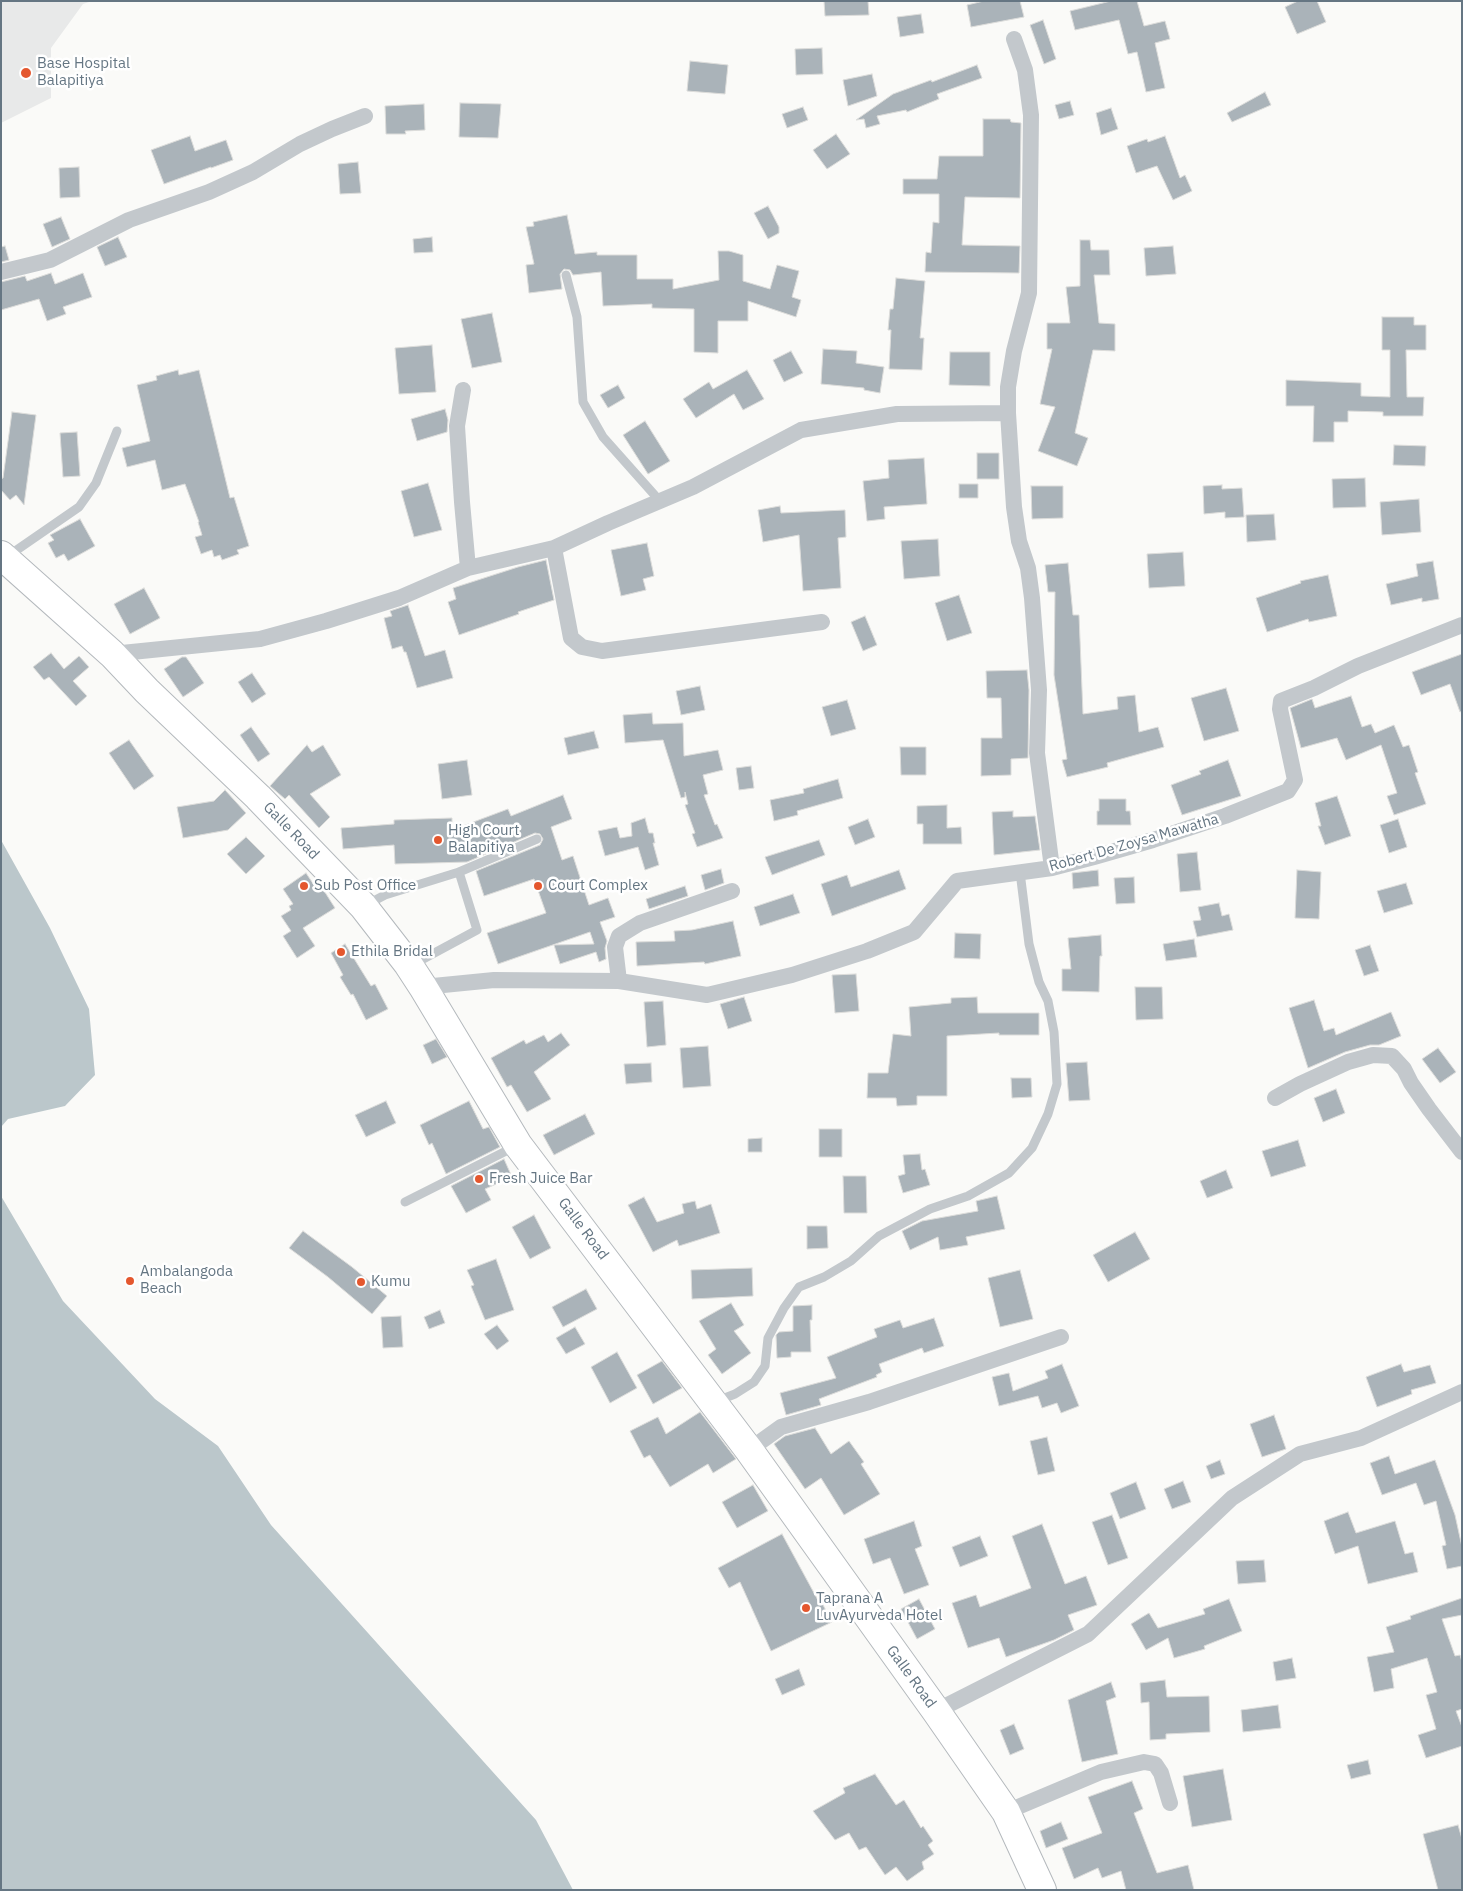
<!DOCTYPE html>
<style>
body{margin:0}
#map{position:relative;width:1463px;height:1891px;overflow:hidden;background:#fafaf8;font-family:"IBM Plex Sans",sans-serif}
canvas{display:block}
.frame{position:absolute;inset:0;border:2px solid #657683;pointer-events:none}
</style>
<div id="map">
<canvas width="1463" height="1891"></canvas>
<div class="frame"></div>
</div>
<script>
const ctx = document.querySelector('canvas').getContext('2d');
ctx.lineJoin = 'round';
function paint(path, color) { ctx.fillStyle = color; ctx.fill(path, 'evenodd'); }
const toPath = rows => new Path2D(rows.map(r => 'M' + r).join(''));
function stroke(path, color, width, dash) { ctx.strokeStyle = color; ctx.lineWidth = width; ctx.lineCap = dash ? 'butt' : 'round'; ctx.setLineDash(dash || []); ctx.stroke(path); }
function write(font, color, halo, rows, align = 'center') {
  ctx.font = font + ' "IBM Plex Sans",sans-serif'; ctx.lineWidth = 5; ctx.setLineDash([]); ctx.textBaseline = 'middle'; ctx.strokeStyle = halo; ctx.fillStyle = color; for (const [text, x, y, turn = 0] of rows) {
    ctx.save(); ctx.translate(x, y); ctx.rotate((+turn || 0) * Math.PI / 180); ctx.textAlign = isNaN(turn) ? turn : align; if (halo) ctx.strokeText(text, 0, 0); ctx.fillText(text, 0, 0); ctx.restore();
  }
}
const built = toPath([
 [1,1,92,1,83,4,51,48,51,98,1,123]
]);
const water = toPath([
 [1,840,50,928,89,1009,95,1075,65,1106,8,1119,1,1127],
 [1,1196,63,1301,155,1399,218,1446,271,1525,536,1820,573,1890,1,1890]
]);
const building = toPath([
 [824,1,868,1,869,15,825,16,824,1],
 [984,1,1020,1,1024,17,971,27,967,5,984,1],
 [1111,1,1137,1,1144,26,1165,21,1170,39,1155,43,1165,88,1146,92,1137,52,1128,54,1119,20,1075,30,1070,11,1111,1],
 [1298,1,1317,1,1326,22,1297,34,1285,7,1298,1],
 [921,14,924,33,900,37,897,17,921,14],
 [1043,20,1056,59,1044,64,1030,25,1043,20],
 [822,48,823,74,796,75,795,49,822,48],
 [690,61,728,65,725,94,687,91,690,61],
 [977,65,982,78,937,94,939,99,907,112,906,110,877,116,880,124,866,128,864,119,856,120,893,94,931,80,932,82,977,65],
 [872,74,877,96,848,106,843,80,872,74],
 [1265,92,1271,105,1232,122,1227,113,1265,92],
 [1070,101,1074,115,1059,119,1055,105,1070,101],
 [460,103,501,104,498,138,459,137,460,103],
 [424,104,425,130,405,131,406,134,386,134,385,106,424,104],
 [803,107,808,120,787,128,782,114,803,107],
 [1111,108,1118,129,1101,135,1096,113,1111,108],
 [983,119,1010,119,1011,122,1021,123,1020,198,965,197,962,245,1020,246,1019,273,925,272,926,252,931,253,933,222,939,223,939,194,903,194,903,179,937,179,939,156,983,156,983,119],
 [836,134,850,154,827,169,813,150,836,134],
 [190,136,195,151,226,140,233,160,211,168,211,167,164,184,151,150,190,136],
 [1165,136,1180,178,1185,175,1192,191,1173,200,1157,166,1136,173,1127,146,1147,139,1148,142,1165,136],
 [358,162,361,193,340,194,338,164,358,162],
 [79,167,80,197,60,198,59,168,79,167],
 [768,206,779,227,779,233,768,239,754,213,768,206],
 [567,215,575,254,597,252,597,255,637,255,637,279,673,279,673,289,719,280,718,251,729,251,743,255,743,281,770,289,777,265,799,271,792,297,801,300,796,317,748,301,748,321,718,321,718,353,694,352,694,309,652,308,652,304,603,306,601,272,573,275,570,270,564,269,560,274,562,289,529,293,526,265,534,264,526,227,534,226,533,222,567,215],
 [61,217,70,239,52,247,43,224,61,217],
 [118,237,127,257,105,266,97,247,118,237],
 [432,237,433,252,414,253,413,239,432,237],
 [1080,240,1090,240,1091,250,1109,250,1110,275,1094,275,1099,323,1115,324,1115,351,1093,350,1075,433,1088,438,1077,466,1038,451,1055,407,1040,404,1052,349,1047,349,1047,323,1070,323,1066,287,1080,286,1080,240],
 [5,246,9,260,1,262,1,247,5,246],
 [1173,246,1176,274,1146,276,1144,248,1173,246],
 [51,273,55,284,83,273,92,297,63,307,66,314,47,321,39,299,1,310,1,282,25,276,27,281,51,273],
 [896,278,925,281,920,338,924,338,922,370,889,369,891,330,888,330,890,309,893,309,896,278],
 [492,313,502,362,472,368,461,319,492,313],
 [1382,317,1414,317,1414,325,1426,325,1426,350,1406,350,1407,397,1424,397,1423,416,1383,416,1383,412,1348,411,1348,422,1334,422,1334,442,1313,442,1314,406,1286,406,1286,380,1361,383,1361,396,1390,397,1390,350,1382,350,1382,317],
 [432,345,436,392,399,394,395,348,432,345],
 [823,349,857,351,856,363,884,367,880,393,864,390,864,388,821,384,823,349],
 [791,351,803,373,784,382,773,360,791,351],
 [950,352,990,352,990,386,949,385,950,352],
 [178,370,179,375,199,370,230,498,234,497,249,546,237,550,239,554,222,560,220,555,214,557,212,550,201,554,195,537,202,535,198,522,199,522,185,484,162,490,155,460,127,467,122,448,150,441,137,385,157,380,156,376,178,370],
 [747,370,764,399,743,410,734,394,696,418,683,399,709,382,713,389,747,370],
 [618,385,625,398,608,408,600,395,618,385],
 [445,409,448,420,447,432,417,441,411,419,445,409],
 [12,412,36,415,24,505,16,495,10,500,1,490,1,479,3,478,12,412],
 [645,421,670,461,648,474,623,435,645,421],
 [77,432,80,476,63,477,60,433,77,432],
 [1394,445,1426,446,1425,466,1393,465,1394,445],
 [977,453,999,453,999,479,977,479,977,453],
 [924,458,927,504,884,507,885,519,867,521,863,481,889,478,888,460,924,458],
 [1365,478,1366,507,1333,508,1332,479,1365,478],
 [428,483,442,530,414,537,401,491,428,483],
 [959,484,978,484,978,498,959,498,959,484],
 [1222,485,1222,489,1242,488,1244,517,1225,518,1225,512,1204,514,1203,486,1222,485],
 [1031,486,1063,486,1063,518,1032,519,1031,486],
 [1419,499,1421,532,1382,535,1380,502,1419,499],
 [780,506,781,513,845,510,846,537,838,538,841,588,803,591,799,535,763,542,758,510,780,506],
 [1274,514,1276,540,1247,542,1246,515,1274,514],
 [80,519,95,546,68,561,64,554,56,558,48,543,54,540,50,535,80,519],
 [938,539,940,576,904,579,901,541,938,539],
 [647,543,654,576,643,579,646,590,621,596,611,550,647,543],
 [1183,552,1185,586,1149,588,1147,554,1183,552],
 [546,560,554,600,518,612,519,614,459,635,448,602,456,599,453,588,518,567,546,560],
 [1433,561,1439,599,1422,602,1422,598,1391,605,1386,584,1418,576,1416,564,1433,561],
 [1068,563,1073,615,1079,615,1083,714,1118,709,1117,697,1135,695,1139,732,1158,727,1164,747,1107,763,1108,767,1067,777,1062,760,1067,759,1054,675,1055,592,1048,592,1045,565,1068,563],
 [1328,575,1337,616,1309,622,1308,619,1267,632,1256,598,1301,583,1300,581,1328,575],
 [144,588,160,618,130,634,114,604,144,588],
 [959,595,972,633,947,641,935,603,959,595],
 [408,605,425,656,445,650,453,678,417,688,406,652,404,652,402,646,392,649,384,618,392,616,390,611,408,605],
 [865,616,877,645,863,651,851,622,865,616],
 [51,653,64,669,79,656,89,667,73,681,87,696,76,706,49,677,44,680,33,667,51,653],
 [1462,654,1462,711,1460,712,1450,684,1421,695,1412,672,1462,654],
 [182,657,186,657,204,683,183,697,164,669,182,657],
 [1027,670,1029,690,1028,758,1011,759,1011,775,981,776,981,738,1002,738,1001,698,987,698,986,671,1027,670],
 [252,673,266,694,252,703,238,682,252,673],
 [700,686,705,710,681,715,676,691,700,686],
 [1226,688,1239,731,1204,741,1191,698,1226,688],
 [1351,696,1362,727,1371,724,1375,733,1394,725,1403,747,1409,745,1418,772,1415,773,1426,804,1394,815,1387,796,1397,793,1381,745,1346,760,1337,738,1301,748,1290,708,1312,699,1315,708,1351,696],
 [847,700,856,729,831,736,822,707,847,700],
 [652,713,653,724,683,723,684,756,718,750,723,770,703,775,708,794,704,795,715,825,717,824,723,838,697,847,692,834,695,833,685,805,688,804,685,792,685,797,681,798,663,740,625,743,623,715,652,713],
 [251,727,270,754,258,762,240,735,251,727],
 [594,731,599,748,568,755,564,738,594,731],
 [129,740,154,776,134,790,109,753,129,740],
 [307,745,312,752,323,745,341,775,310,794,330,817,319,828,289,795,285,799,270,786,307,745],
 [900,747,926,747,926,775,901,775,900,747],
 [467,760,472,795,442,799,438,764,467,760],
 [1228,760,1241,796,1182,815,1171,785,1201,774,1199,771,1228,760],
 [751,766,754,788,739,790,736,768,751,766],
 [838,779,843,798,797,811,798,815,774,821,770,800,804,793,803,789,838,779],
 [225,790,246,813,228,830,183,838,177,807,214,801,225,790],
 [563,795,572,819,551,827,562,860,573,856,589,905,608,898,615,917,600,922,607,941,605,948,606,959,599,962,596,952,560,964,554,945,594,944,590,932,498,964,487,933,546,913,534,879,484,896,476,871,540,845,543,839,540,834,535,833,467,862,395,864,394,845,343,849,341,828,394,824,394,820,452,818,452,830,508,809,511,816,563,795],
 [1337,796,1351,836,1325,845,1318,826,1321,826,1315,803,1337,796],
 [1099,799,1126,799,1126,811,1130,811,1131,825,1097,825,1097,811,1099,811,1099,799],
 [947,805,947,828,961,827,962,844,923,844,923,824,917,824,917,806,947,805],
 [1013,811,1013,817,1035,816,1040,850,994,855,992,812,1013,811],
 [645,818,649,833,653,833,655,843,653,843,659,865,645,870,638,847,605,856,598,831,617,827,620,838,632,836,631,823,645,818],
 [868,819,875,837,855,845,848,827,868,819],
 [1398,819,1407,847,1389,853,1380,825,1398,819],
 [246,837,265,856,246,874,227,854,246,837],
 [819,840,825,855,772,875,765,857,819,840],
 [1197,852,1201,890,1180,892,1177,854,1197,852],
 [721,869,724,883,705,890,701,875,721,869],
 [899,870,906,889,832,916,821,884,847,875,851,887,899,870],
 [1098,870,1099,886,1073,889,1072,873,1098,870],
 [1297,870,1321,872,1319,919,1295,918,1297,870],
 [306,873,316,888,321,886,335,908,303,928,315,946,297,958,283,936,291,931,281,916,291,910,289,906,293,904,283,889,306,873],
 [1134,877,1135,903,1116,904,1114,878,1134,877],
 [1406,883,1413,904,1384,913,1377,891,1406,883],
 [685,886,688,896,649,909,646,899,685,886],
 [793,894,800,913,760,926,754,907,793,894],
 [1219,903,1222,916,1229,914,1233,930,1197,937,1193,921,1201,920,1198,907,1219,903],
 [733,921,741,956,705,964,704,962,637,966,636,942,675,941,674,931,692,930,733,921],
 [955,933,981,934,980,959,954,958,955,933],
 [1101,935,1102,956,1100,956,1099,992,1062,991,1062,969,1071,969,1068,938,1101,935],
 [1194,939,1197,957,1166,961,1163,944,1194,939],
 [345,944,371,986,375,984,388,1009,366,1020,353,994,351,995,340,977,343,975,331,953,345,944],
 [1370,945,1379,971,1364,976,1355,950,1370,945],
 [856,974,859,1011,835,1013,832,975,856,974],
 [1135,987,1162,987,1163,1019,1136,1020,1135,987],
 [744,997,752,1021,728,1029,720,1004,744,997],
 [977,997,978,1013,1039,1013,1039,1035,999,1035,999,1033,947,1036,947,1096,917,1096,917,1105,897,1106,896,1098,867,1098,868,1073,888,1073,893,1034,911,1036,909,1007,951,1003,951,998,977,997],
 [1314,1000,1324,1031,1334,1028,1336,1035,1391,1012,1401,1036,1379,1045,1370,1045,1345,1052,1308,1068,1289,1008,1314,1000],
 [663,1001,666,1045,647,1047,644,1002,663,1001],
 [561,1033,570,1045,534,1072,551,1099,527,1112,511,1085,507,1087,491,1058,524,1040,526,1044,544,1035,548,1042,561,1033],
 [436,1039,447,1057,432,1064,423,1045,436,1039],
 [708,1046,711,1086,683,1088,680,1048,708,1046],
 [1438,1048,1456,1072,1440,1083,1422,1059,1438,1048],
 [1087,1062,1090,1100,1069,1101,1066,1063,1087,1062],
 [651,1063,652,1082,626,1084,624,1064,651,1063],
 [1011,1078,1031,1078,1032,1097,1012,1098,1011,1078],
 [1336,1089,1345,1113,1323,1122,1314,1098,1336,1089],
 [386,1101,396,1123,366,1137,355,1115,386,1101],
 [469,1101,483,1129,489,1127,500,1147,446,1174,432,1143,429,1145,420,1125,469,1101],
 [585,1114,595,1134,554,1155,543,1135,585,1114],
 [819,1129,842,1129,842,1157,819,1157,819,1129],
 [762,1138,762,1152,748,1152,748,1139,762,1138],
 [1298,1140,1306,1166,1271,1177,1262,1151,1298,1140],
 [920,1154,922,1170,925,1169,930,1185,903,1193,898,1176,905,1174,903,1155,920,1154],
 [504,1159,512,1177,485,1189,491,1200,466,1213,451,1186,504,1159],
 [1226,1170,1233,1188,1207,1198,1200,1181,1226,1170],
 [843,1176,866,1176,867,1213,844,1213,843,1176],
 [997,1196,1005,1229,966,1237,968,1245,940,1250,938,1237,910,1250,902,1231,922,1221,978,1211,976,1201,997,1196],
 [644,1197,657,1222,684,1213,682,1204,695,1201,697,1209,711,1204,720,1233,679,1246,677,1240,653,1252,628,1205,644,1197],
 [534,1215,551,1248,530,1259,512,1227,534,1215],
 [807,1226,827,1226,828,1248,807,1249,807,1226],
 [303,1231,352,1267,387,1296,372,1314,328,1277,289,1248,303,1231],
 [1135,1232,1150,1259,1108,1282,1093,1255,1135,1232],
 [496,1259,514,1310,485,1320,471,1286,474,1285,467,1270,496,1259],
 [752,1268,753,1296,692,1299,691,1270,752,1268],
 [1020,1270,1033,1319,1000,1327,988,1278,1020,1270],
 [586,1289,597,1309,563,1327,552,1307,586,1289],
 [731,1303,744,1325,734,1331,751,1353,722,1374,708,1355,716,1349,699,1321,731,1303],
 [812,1305,812,1320,810,1320,811,1352,791,1352,791,1357,777,1358,776,1335,779,1332,793,1331,793,1306,812,1305],
 [440,1310,445,1323,429,1329,424,1317,440,1310],
 [401,1316,403,1347,383,1348,381,1317,401,1316],
 [934,1318,944,1346,924,1353,922,1348,879,1364,882,1372,876,1375,877,1377,819,1399,821,1405,786,1415,780,1393,836,1378,827,1357,877,1337,874,1329,900,1320,903,1328,934,1318],
 [497,1325,509,1341,497,1350,484,1334,497,1325],
 [575,1327,585,1344,566,1354,556,1338,575,1327],
 [617,1352,637,1388,610,1403,591,1367,617,1352],
 [662,1361,682,1388,653,1404,637,1375,662,1361],
 [1062,1364,1079,1406,1061,1413,1057,1403,1042,1408,1038,1396,999,1406,992,1377,1009,1373,1013,1391,1048,1378,1045,1371,1062,1364],
 [1401,1364,1404,1372,1430,1365,1436,1383,1411,1390,1412,1394,1377,1407,1366,1377,1401,1364],
 [700,1412,736,1459,713,1473,708,1464,670,1487,650,1455,644,1458,630,1431,658,1417,666,1434,700,1412],
 [1274,1415,1286,1449,1262,1457,1250,1424,1274,1415],
 [815,1428,831,1454,849,1441,864,1462,861,1464,880,1494,844,1515,821,1478,805,1489,774,1444,785,1436,815,1428],
 [1047,1437,1055,1471,1038,1475,1030,1441,1047,1437],
 [1389,1456,1395,1474,1435,1460,1455,1515,1462,1547,1462,1566,1447,1569,1442,1546,1446,1545,1436,1501,1424,1505,1416,1483,1382,1495,1370,1463,1389,1456],
 [1220,1460,1225,1474,1211,1479,1206,1466,1220,1460],
 [1183,1481,1191,1502,1172,1509,1164,1489,1183,1481],
 [1136,1482,1146,1509,1120,1519,1110,1493,1136,1482],
 [753,1485,768,1511,737,1528,722,1502,753,1485],
 [1348,1512,1356,1533,1395,1521,1405,1554,1413,1552,1418,1572,1368,1584,1358,1546,1335,1554,1324,1521,1348,1512],
 [1112,1515,1128,1558,1108,1565,1092,1522,1112,1515],
 [914,1521,922,1546,915,1549,929,1585,904,1594,890,1558,873,1564,864,1539,914,1521],
 [1042,1524,1065,1584,1086,1576,1097,1605,1068,1615,1074,1630,1054,1640,1006,1657,999,1638,968,1648,952,1603,976,1595,980,1607,1031,1588,1012,1536,1042,1524],
 [782,1534,820,1604,822,1603,832,1622,771,1651,740,1582,729,1588,718,1568,782,1534],
 [980,1536,988,1556,960,1567,952,1547,980,1536],
 [1264,1560,1266,1582,1238,1584,1236,1561,1264,1560],
 [1462,1598,1462,1615,1442,1619,1455,1656,1460,1655,1462,1662,1462,1709,1456,1711,1462,1727,1462,1746,1426,1758,1418,1735,1436,1729,1426,1695,1437,1692,1427,1658,1391,1669,1394,1688,1374,1692,1367,1657,1394,1652,1386,1627,1411,1619,1410,1616,1462,1598],
 [919,1599,935,1629,917,1639,901,1609,919,1599],
 [1229,1599,1242,1631,1204,1646,1205,1649,1174,1658,1168,1638,1146,1650,1131,1624,1149,1613,1158,1628,1205,1614,1203,1609,1229,1599],
 [1292,1658,1296,1678,1276,1681,1273,1662,1292,1658],
 [799,1669,805,1685,782,1695,775,1679,799,1669],
 [1165,1680,1167,1697,1209,1696,1210,1732,1166,1734,1166,1739,1150,1740,1149,1702,1141,1703,1140,1683,1165,1680],
 [1111,1682,1116,1697,1106,1701,1118,1754,1082,1762,1068,1700,1111,1682],
 [1278,1705,1281,1728,1243,1732,1241,1710,1278,1705],
 [1014,1724,1024,1749,1010,1755,1000,1730,1014,1724],
 [1368,1760,1371,1774,1351,1779,1347,1765,1368,1760],
 [1223,1769,1232,1820,1192,1827,1183,1776,1223,1769],
 [875,1774,896,1805,904,1800,921,1828,923,1826,933,1841,928,1845,934,1854,922,1862,924,1869,907,1881,896,1867,885,1875,866,1847,859,1850,849,1833,835,1840,813,1811,845,1793,843,1788,875,1774],
 [1132,1781,1143,1809,1134,1813,1157,1873,1188,1865,1194,1890,1126,1890,1121,1871,1102,1878,1098,1868,1074,1879,1062,1848,1102,1833,1088,1797,1132,1781],
 [1061,1822,1068,1839,1046,1848,1040,1831,1061,1822],
 [1458,1825,1462,1839,1462,1890,1438,1890,1423,1834,1458,1825]
]);
const lane = toPath([
 [566,275,577,317,583,402,603,437,659,500],
 [8,556,79,507,96,483,117,431],
 [459,872,537,839],
 [366,905,385,895,459,872,477,930,412,965],
 [405,1202,516,1146],
 [717,1401,735,1394,754,1382,765,1366,768,1338,784,1308,799,1287,824,1277,851,1261,879,1236,930,1209,968,1196,1009,1173,1032,1148,1048,1114,1057,1084,1054,1032,1048,1001,1039,982,1029,944,1020,872]
]);
const street = toPath([
 [1014,39,1025,70,1031,115,1029,293,1014,351,1008,387,1008,413,1014,507,1019,541,1028,568,1032,598,1039,690,1037,753,1052,868],
 [1,272,50,260,129,220,209,192,253,172,300,144,332,129,365,116],
 [463,390,457,426,462,502,468,568],
 [554,548,571,638,582,647,602,651,822,622],
 [112,654,260,639,326,621,399,598,468,568,554,548,608,523,693,487,801,430,897,414,1008,413],
 [619,981,615,947,619,936,640,923,732,891],
 [423,987,494,980,619,981,707,995,792,975,867,951,914,932,957,881,1052,868,1094,857,1153,840,1225,816,1288,791,1295,780,1280,709,1281,701,1314,688,1358,666,1462,625],
 [1275,1098,1300,1084,1348,1062,1373,1055,1392,1056,1404,1069,1411,1083,1429,1109,1462,1152],
 [749,1450,781,1427,869,1402,1061,1337],
 [936,1711,1088,1634,1232,1498,1300,1454,1361,1438,1462,1392],
 [1006,1812,1101,1772,1144,1762,1155,1764,1161,1773,1170,1803]
]);
const highway = toPath([
 [1,555,112,654,147,691,258,797,363,906,408,964,423,987,518,1145,749,1450,936,1711,1006,1812,1042,1890]
]);
const markers = [
 [26,73,6,"#e4572e"],
 [438,840,5,"#e4572e"],
 [304,886,5,"#e4572e"],
 [538,886,5,"#e4572e"],
 [341,952,5,"#e4572e"],
 [479,1179,5,"#e4572e"],
 [130,1281,5,"#e4572e"],
 [361,1282,5,"#e4572e"],
 [806,1608,5,"#e4572e"]
];
const poiNames = [
 ["Base Hospital",37,64],
 ["Balapitiya",37,81],
 ["High Court",448,831],
 ["Balapitiya",448,848],
 ["Sub Post Office",314,886],
 ["Court Complex",548,886],
 ["Ethila Bridal",351,952],
 ["Fresh Juice Bar",489,1179],
 ["Ambalangoda",140,1272],
 ["Beach",140,1289],
 ["Kumu",371,1282],
 ["Taprana A",816,1599],
 ["LuvAyurveda Hotel",816,1616]
];
const streetNames = [
 ["Galle Road",291,831,46],
 ["Robert De Zoysa Mawatha",1134,843,-16],
 ["Galle Road",583,1229,53],
 ["Galle Road",911,1677,54]
];
paint(built, '#e8e9e9');
paint(water, '#bbc7cb');
paint(building, '#aab3b9');
stroke(building, '#dcdcda', 1);
stroke(highway, '#b4b9bd', 30);
stroke(lane, '#c3c8cc', 9);
stroke(street, '#c3c8cc', 16);
stroke(highway, '#fff', 28);
for (const [x, y, r, color] of markers) { const dot = new Path2D(); dot.arc(x, y, r, 0, 2 * Math.PI); ctx.fillStyle = color; ctx.fill(dot); stroke(dot, '#fff', 2); }
write('15px', '#657683', '#fff', poiNames, 'left');
write('15px', '#657683', '#fff', streetNames);
</script>
